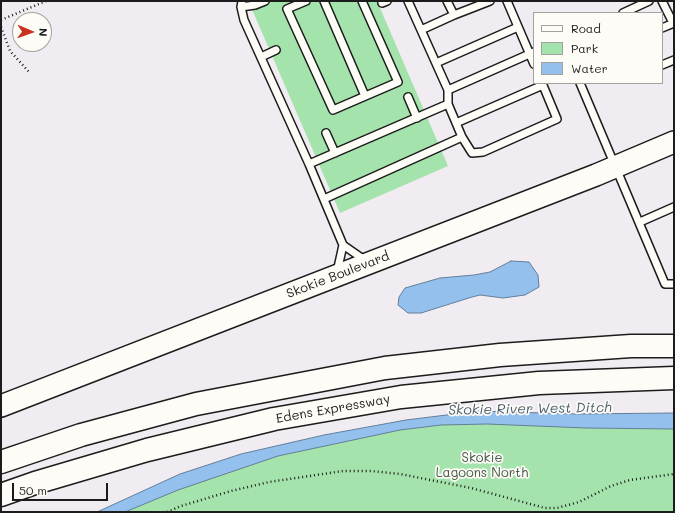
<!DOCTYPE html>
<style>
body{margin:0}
#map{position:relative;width:675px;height:513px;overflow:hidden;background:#f0ecf1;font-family:Mali,sans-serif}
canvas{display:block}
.frame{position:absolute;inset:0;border:2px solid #1c1c1c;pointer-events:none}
.legend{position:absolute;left:533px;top:12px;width:130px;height:72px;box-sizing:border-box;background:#fdfcf7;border:1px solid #a3a29f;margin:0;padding:5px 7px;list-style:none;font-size:12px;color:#1c1c1c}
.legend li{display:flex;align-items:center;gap:8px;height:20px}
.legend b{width:20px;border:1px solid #a3a29f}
.north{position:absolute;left:12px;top:12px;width:40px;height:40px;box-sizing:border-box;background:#fdfcf7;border:1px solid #a3a29f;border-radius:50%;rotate:92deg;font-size:11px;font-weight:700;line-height:16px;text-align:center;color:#1c1c1c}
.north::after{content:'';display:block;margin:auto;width:14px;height:18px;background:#c8321e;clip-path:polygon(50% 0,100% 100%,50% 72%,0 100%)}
.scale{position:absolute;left:12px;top:483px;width:96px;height:18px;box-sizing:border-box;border:2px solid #1c1c1c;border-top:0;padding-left:5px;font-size:12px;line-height:14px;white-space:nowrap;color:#1c1c1c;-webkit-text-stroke:3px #fdfcf7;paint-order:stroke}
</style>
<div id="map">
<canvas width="675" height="513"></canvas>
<div class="frame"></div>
<ul class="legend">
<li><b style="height:5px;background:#fdfcf7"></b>Road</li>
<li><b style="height:11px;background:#a4e3ab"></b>Park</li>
<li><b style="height:11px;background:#94c0ed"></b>Water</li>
</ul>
<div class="north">N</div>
<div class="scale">50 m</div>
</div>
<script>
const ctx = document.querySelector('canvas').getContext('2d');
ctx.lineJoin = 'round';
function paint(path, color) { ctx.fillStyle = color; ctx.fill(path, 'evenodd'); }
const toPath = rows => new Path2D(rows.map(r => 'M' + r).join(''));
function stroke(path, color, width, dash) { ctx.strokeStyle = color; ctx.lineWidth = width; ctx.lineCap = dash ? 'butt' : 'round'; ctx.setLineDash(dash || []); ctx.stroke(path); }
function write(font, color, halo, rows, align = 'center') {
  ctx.font = font + ' Mali,sans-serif'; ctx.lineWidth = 3.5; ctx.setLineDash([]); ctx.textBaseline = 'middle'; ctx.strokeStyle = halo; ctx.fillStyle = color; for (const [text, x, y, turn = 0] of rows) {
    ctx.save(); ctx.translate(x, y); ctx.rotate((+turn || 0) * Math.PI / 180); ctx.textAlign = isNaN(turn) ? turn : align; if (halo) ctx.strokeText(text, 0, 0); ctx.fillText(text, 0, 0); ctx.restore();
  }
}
const green = toPath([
 [265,1,377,1,448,166,340,213,251,7],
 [674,419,674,512,113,512,278,451,428,423]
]);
const water = toPath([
 [511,261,529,262,538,275,539,287,525,295,503,298,480,295,472,297,421,313,408,313,398,305,399,297,405,288,440,278,474,275,490,272,511,261],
 [479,411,575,414,674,413,674,429,586,428,487,424,441,425,400,430,278,456,178,490,125,512,97,512,180,474,241,454,324,435,406,420,479,411]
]);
const path = toPath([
 [1,20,46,1],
 [1,27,10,51,30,73],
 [167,512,181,506,231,491,269,482,343,471,371,471,400,474,471,488,545,508,557,508,579,502,611,486,630,480,674,474]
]);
const lane = toPath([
 [242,1,241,7,244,20,309,164,343,245,366,261],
 [306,1,287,9,333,110,398,82,362,1],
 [324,1,365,96],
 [408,1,448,90,534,52],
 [447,1,454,15,490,1],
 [507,1,534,64],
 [662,1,673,23],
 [382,3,387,1],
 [241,7,255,5,265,1],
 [623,13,649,1],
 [662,28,674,23],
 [421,30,454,15],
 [261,57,276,50],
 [436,63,518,27],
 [662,65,674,60],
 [580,83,665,284,674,284],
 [448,90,448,104,462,137,472,153,483,152,557,119,542,83],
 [408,97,417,118],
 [456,123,543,85],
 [326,133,335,153],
 [309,164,448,104],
 [324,199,462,137],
 [640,222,674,207],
 [337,272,343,245]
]);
const secondary = toPath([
 [1,406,596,175,674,142]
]);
const highway = toPath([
 [1,462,81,435,196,404,385,368,500,355,631,346,674,346],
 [1,495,35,483,147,450,274,419,401,397,539,383,674,378]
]);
const streetNames = [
 ["Skokie Boulevard",338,275,-21],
 ["Edens Expressway",333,409,-10]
];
const parkNames = [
 ["Skokie",482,458],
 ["Lagoons North",482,473]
];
const waterNames = [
 ["Skokie River West Ditch",530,409,-1]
];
paint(green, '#a4e3ab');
paint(water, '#94c0ed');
stroke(water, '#647e99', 1);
stroke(lane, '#1c1c1c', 10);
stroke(secondary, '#1c1c1c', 24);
stroke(highway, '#1c1c1c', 25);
stroke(path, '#1c1c1c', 2.5, [1, 3]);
stroke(lane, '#fdfcf7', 7);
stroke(secondary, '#fdfcf7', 21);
stroke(highway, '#fdfcf7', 22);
write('13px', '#1c1c1c', '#fdfcf7', streetNames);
write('13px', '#455847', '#fdfcf7', parkNames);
write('italic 14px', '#4c5e70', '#fdfcf7', waterNames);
</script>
